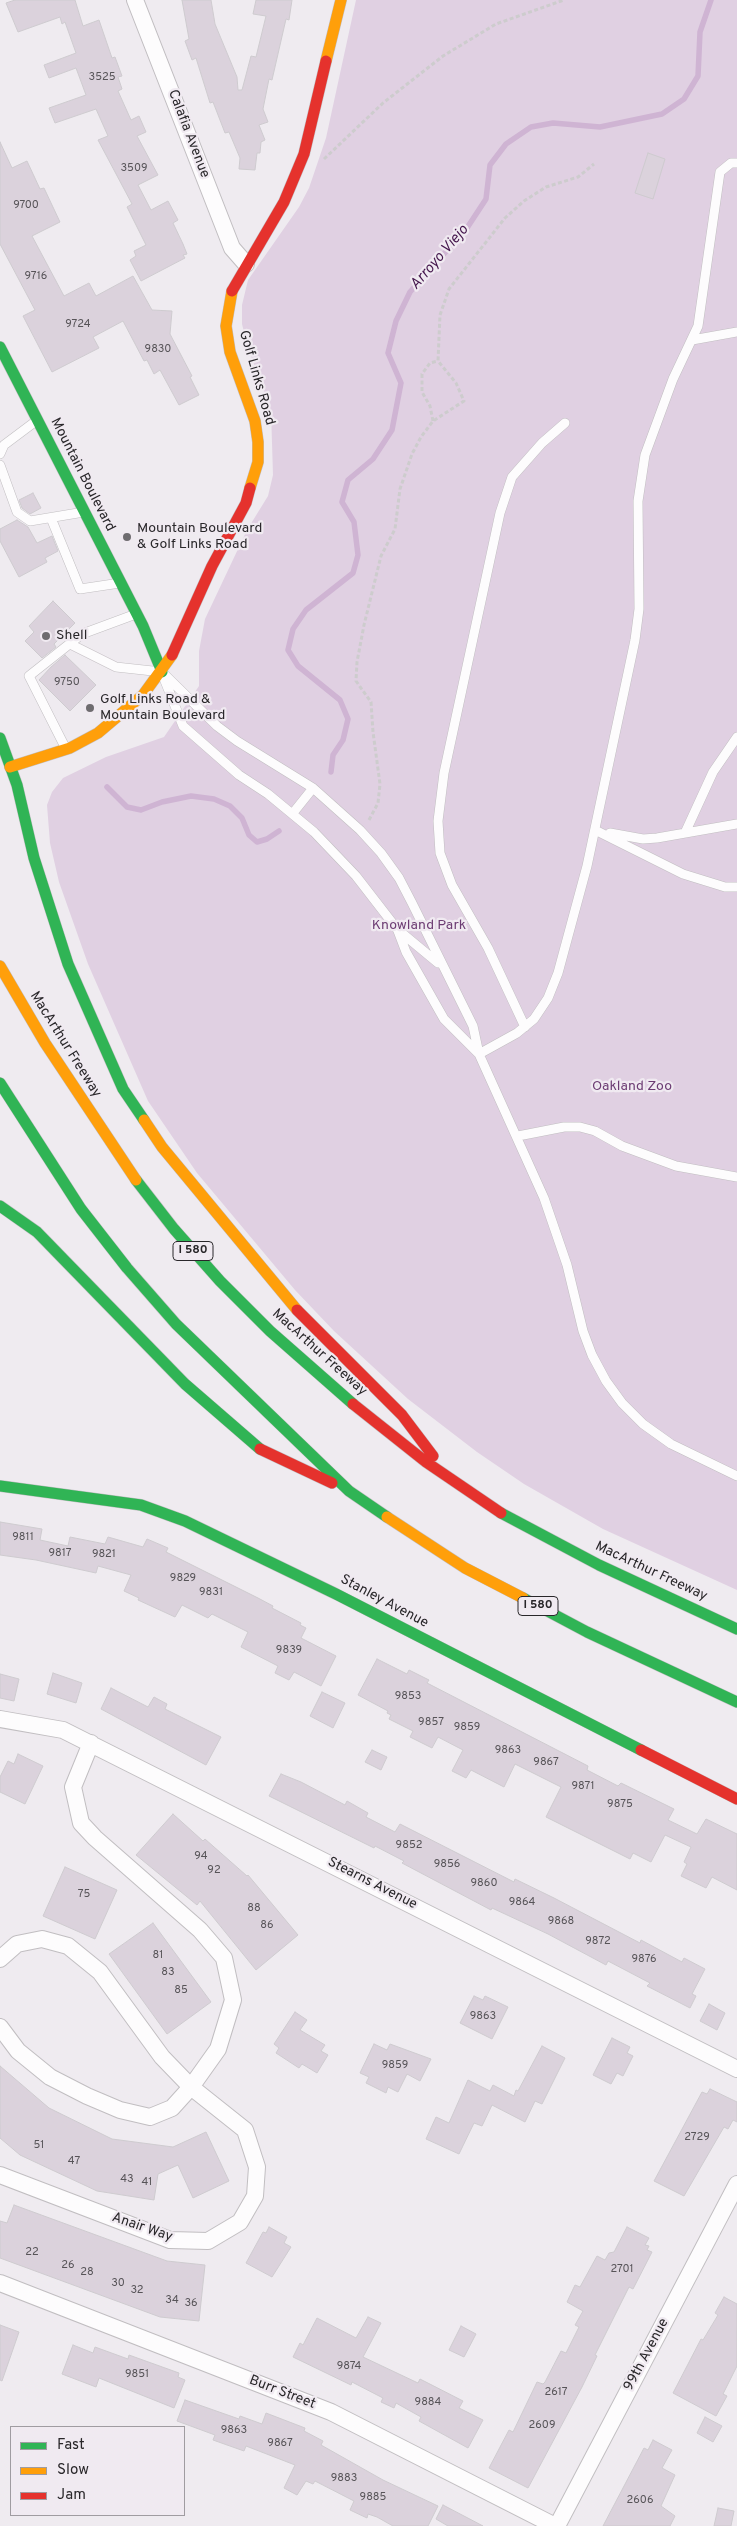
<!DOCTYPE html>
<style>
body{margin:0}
#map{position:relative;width:737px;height:2526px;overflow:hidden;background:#efebf0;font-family:Overpass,sans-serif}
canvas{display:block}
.legend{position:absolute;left:10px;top:2426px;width:175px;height:90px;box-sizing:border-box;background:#f0eaf1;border:1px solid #a09ca1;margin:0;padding:6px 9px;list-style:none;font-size:15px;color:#29272a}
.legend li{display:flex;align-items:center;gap:10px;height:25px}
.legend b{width:25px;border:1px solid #a09ca1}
</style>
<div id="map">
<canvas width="737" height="2526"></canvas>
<ul class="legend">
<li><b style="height:6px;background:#30b455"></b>Fast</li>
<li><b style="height:6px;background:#ff9f0a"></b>Slow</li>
<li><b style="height:6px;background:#e5322d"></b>Jam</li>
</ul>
</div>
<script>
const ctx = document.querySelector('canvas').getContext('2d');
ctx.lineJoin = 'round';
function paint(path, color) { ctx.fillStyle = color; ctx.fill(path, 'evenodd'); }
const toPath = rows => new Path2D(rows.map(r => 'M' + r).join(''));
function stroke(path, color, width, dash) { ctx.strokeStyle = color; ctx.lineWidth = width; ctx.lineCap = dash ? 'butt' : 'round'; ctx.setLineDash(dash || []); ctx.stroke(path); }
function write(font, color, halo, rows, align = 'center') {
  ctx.font = font + ' Overpass,sans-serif'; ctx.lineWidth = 4.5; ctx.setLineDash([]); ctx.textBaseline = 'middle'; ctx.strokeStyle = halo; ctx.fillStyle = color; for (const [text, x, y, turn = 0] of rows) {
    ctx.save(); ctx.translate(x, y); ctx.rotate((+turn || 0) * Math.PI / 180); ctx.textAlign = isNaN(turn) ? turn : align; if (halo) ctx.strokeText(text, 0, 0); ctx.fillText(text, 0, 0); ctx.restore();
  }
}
const green = toPath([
 [356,0,737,0,737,1590,603,1529,524,1484,477,1452,408,1399,334,1331,295,1290,197,1173,148,1101,88,964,59,882,50,843,47,805,52,792,63,778,106,757,164,737,199,686,199,651,205,619,247,530,268,496,273,475,271,411,248,348,242,324,242,305,248,280,299,207,309,188,326,138]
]);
const stream = toPath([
 [331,772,333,755,343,740,348,719,340,700,298,666,288,650,293,629,306,610,353,573,358,555,354,522,342,502,348,480,373,459,392,430,401,383,388,353,396,321,410,292,467,228,486,199,490,165,506,144,531,127,553,123,600,127,662,114,684,99,698,76,700,32,711,0],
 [107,787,127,807,141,810,162,802,191,796,214,799,230,806,242,818,249,835,257,842,267,839,279,831]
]);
const building = toPath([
 [15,0,75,0,83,26,99,20,112,58,115,57,122,76,118,77,122,89,118,91,131,120,139,116,146,132,137,136,158,175,138,185,151,210,168,201,178,220,173,223,183,244,187,254,183,255,185,258,141,281,130,260,136,256,134,251,146,245,127,207,132,204,98,140,108,136,96,109,55,123,49,108,86,95,76,68,49,78,44,65,76,53,65,22,62,24,60,17,18,32,6,3,15,0],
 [182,0,211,0,215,24,237,77,238,90,242,90,251,56,256,57,266,16,253,14,256,0,292,0,289,20,286,19,272,80,269,79,263,109,268,122,259,125,265,140,261,142,260,153,257,153,255,170,239,169,240,158,229,132,225,133,213,102,210,103,196,58,192,60,185,41,189,39,182,0],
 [0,142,12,168,27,161,40,189,44,188,60,222,32,236,64,296,89,283,96,296,133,276,152,310,172,311,170,334,192,376,190,377,199,395,179,405,160,370,154,374,147,360,144,361,123,321,93,337,99,348,52,372,23,316,35,310,0,244,0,142],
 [648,153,665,159,653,199,635,193,648,153],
 [33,493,41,508,30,514,22,508,19,500,33,493],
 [17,520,28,527,37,543,52,536,58,551,45,558,47,562,19,577,0,541,0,529,17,520],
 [53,601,75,623,54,644,56,647,42,658,25,641,34,632,29,626,53,601],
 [65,655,96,685,70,711,39,680,51,667,65,655],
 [0,1522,42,1529,40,1540,68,1546,70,1537,105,1544,108,1537,143,1547,147,1539,168,1548,166,1552,258,1598,273,1606,272,1608,301,1623,300,1625,306,1628,301,1638,336,1656,321,1686,294,1672,289,1680,275,1673,278,1666,241,1647,248,1632,212,1614,208,1618,182,1605,175,1617,138,1600,139,1598,124,1591,131,1575,98,1566,96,1573,36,1560,0,1555,0,1522],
 [377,1659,407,1674,409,1670,429,1680,427,1683,588,1766,587,1770,618,1786,621,1783,674,1809,668,1820,697,1834,706,1819,737,1834,737,1890,712,1877,706,1888,681,1876,687,1864,684,1862,691,1847,665,1835,651,1862,633,1853,630,1859,546,1817,561,1787,515,1764,504,1787,471,1770,466,1778,452,1771,463,1750,438,1737,432,1748,410,1737,413,1731,389,1719,391,1715,387,1713,388,1711,358,1695,377,1659],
 [53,1673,82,1683,76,1703,47,1694,53,1673],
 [0,1674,19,1679,14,1701,0,1698,0,1674],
 [111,1688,148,1707,154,1697,167,1704,165,1709,221,1737,206,1765,101,1709,111,1688],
 [322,1692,345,1703,333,1728,310,1716,322,1692],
 [372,1750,387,1757,381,1770,365,1762,372,1750],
 [18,1754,43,1766,25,1804,0,1792,0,1777,8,1761,14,1764,18,1754],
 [281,1774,301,1782,345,1805,347,1801,368,1813,366,1817,395,1832,400,1824,514,1882,515,1879,554,1898,640,1943,641,1940,682,1962,684,1958,705,1969,692,1994,696,1996,690,2008,647,1986,650,1983,608,1961,606,1965,548,1934,492,1908,491,1910,402,1863,404,1861,375,1846,374,1848,269,1796,281,1774],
 [173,1814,203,1841,205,1839,247,1876,248,1875,298,1935,256,1970,200,1901,197,1905,136,1855,173,1814],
 [65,1867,117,1890,95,1939,43,1916,65,1867],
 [153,1923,211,2002,167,2034,109,1954,153,1923],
 [474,1996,483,2000,485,1996,508,2007,492,2039,460,2023,474,1996],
 [709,2004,725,2013,717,2030,700,2021,709,2004],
 [295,2012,307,2020,300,2030,325,2045,321,2051,328,2055,317,2073,302,2064,299,2068,276,2053,279,2048,274,2044,295,2012],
 [612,2038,630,2047,627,2053,633,2056,623,2076,617,2073,611,2084,593,2075,612,2038],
 [374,2044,387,2050,390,2044,431,2059,420,2081,407,2074,398,2092,388,2087,386,2093,366,2083,369,2077,360,2073,374,2044],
 [542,2046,565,2058,542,2104,535,2101,525,2122,492,2105,482,2126,474,2123,459,2154,426,2139,436,2117,449,2123,468,2080,490,2091,493,2085,514,2096,516,2090,518,2091,542,2046],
 [0,2066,49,2108,112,2139,173,2147,206,2132,229,2181,193,2198,178,2165,158,2174,154,2200,97,2191,20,2155,0,2138,0,2066],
 [710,2089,737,2102,737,2122,733,2120,728,2129,724,2127,684,2196,654,2181,702,2092,707,2094,710,2089],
 [14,2205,167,2261,205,2265,199,2321,160,2317,0,2258,0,2221,7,2223,14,2205],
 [269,2227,287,2237,284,2243,291,2247,272,2277,246,2263,263,2232,266,2233,269,2227],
 [627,2227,649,2238,645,2245,649,2246,647,2250,652,2252,633,2289,629,2287,595,2355,597,2356,582,2387,528,2488,489,2468,509,2430,513,2432,537,2382,543,2384,545,2382,561,2351,566,2353,579,2327,575,2325,583,2311,567,2302,575,2285,580,2287,597,2256,605,2260,609,2253,614,2252,627,2227],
 [724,2297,737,2304,737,2366,723,2394,727,2396,716,2416,673,2393,701,2339,703,2340,718,2315,715,2313,724,2297],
 [368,2317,381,2323,363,2357,418,2383,420,2379,463,2401,459,2408,483,2420,468,2448,419,2421,421,2417,396,2403,394,2408,381,2402,383,2398,352,2382,351,2385,293,2357,300,2343,303,2345,317,2318,356,2338,368,2317],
 [0,2325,19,2332,2,2381,0,2380,0,2325],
 [461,2326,476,2334,464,2357,449,2350,461,2326],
 [73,2345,93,2353,95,2347,128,2359,129,2355,179,2373,178,2377,185,2380,174,2408,99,2378,96,2387,62,2374,73,2345],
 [185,2400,239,2419,240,2416,262,2424,266,2413,305,2428,304,2431,323,2441,321,2445,383,2480,438,2506,428,2526,393,2526,377,2517,368,2514,367,2518,350,2510,354,2501,315,2481,313,2484,306,2481,297,2495,284,2488,295,2465,246,2446,244,2451,213,2440,215,2435,177,2421,185,2400],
 [705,2417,722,2426,713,2442,697,2433,705,2417],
 [653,2440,672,2450,662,2468,675,2475,661,2506,675,2516,670,2526,603,2526,644,2448,648,2450,653,2440],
 [443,2505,483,2526,448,2526,436,2519,443,2505],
 [718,2508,734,2511,731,2526,714,2526,718,2508]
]);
const path = toPath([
 [324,159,383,103,443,56,496,24,564,0],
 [433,421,430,406,422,392,422,374,430,363,438,361],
 [369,820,378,803,380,784,373,732,371,702,356,681,357,662,364,625,381,556,395,529,400,489,412,454,421,437,433,421,464,401,456,383,438,361,440,315,449,289,505,218,524,201,546,187,578,177,594,164]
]);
const lane = toPath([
 [692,340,737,332],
 [0,454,4,445,36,421],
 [0,465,17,512,30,521,84,512],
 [51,518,80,589,120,583],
 [70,644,116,667,162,672,217,726,237,741,313,788,360,830,381,853,399,878,412,903,473,1026,479,1054,544,1198,567,1265,583,1331,592,1355,606,1381,622,1403,643,1424,671,1444,737,1476],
 [163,676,183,726,239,775,268,794,314,832,356,876,397,929,438,963],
 [66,749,29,676,82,634,136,614],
 [293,813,313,788],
 [595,830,683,874,725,887,737,887],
 [610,833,643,839,657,838,737,824],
 [685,833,713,772,737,737],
 [398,931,406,952,444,1019,479,1054],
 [525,1027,488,948,452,885,440,853,438,821,444,773,500,513,512,477,542,443,565,423],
 [479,1054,517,1033,534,1019,548,998,558,973,587,866,635,640,639,609,638,501,645,455,673,379,698,326,720,172,731,163,737,163],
 [518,1136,564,1127,580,1127,595,1131,622,1146,676,1166,737,1177]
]);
const street = toPath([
 [135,0,232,248,246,264],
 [0,1719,63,1730,737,2069],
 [0,1959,17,1944,42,1939,68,1946,100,1972,162,2057,191,2087,172,2108,150,2117,120,2110,87,2096,50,2077,18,2051,0,2027],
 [0,2175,170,2240,208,2241,240,2222,255,2196,257,2167,245,2130,191,2087,218,2049,233,2000,224,1958,200,1930,95,1838,81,1823,73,1787,91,1743],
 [0,2283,331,2412,555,2526],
 [557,2526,737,2184]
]);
const fast = toPath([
 [0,347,143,626,162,672],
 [0,738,17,785,34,858,68,964,123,1089,144,1120],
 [0,1083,81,1209,127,1268,176,1324,349,1491,387,1517],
 [136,1180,174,1229,220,1281,270,1331,353,1404],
 [0,1206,37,1232,185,1384,260,1449],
 [0,1486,141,1505,185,1521,336,1594,641,1750],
 [501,1513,599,1565,737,1629],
 [523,1598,587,1632,737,1702]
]);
const slow = toPath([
 [326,61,341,0],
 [232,291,226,326,230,352,255,421,258,442,258,462,250,488],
 [10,767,70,748,98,733,143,695,172,655],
 [0,966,45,1043,136,1180],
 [144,1120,162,1147,297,1310],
 [387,1517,465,1568,523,1598]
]);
const jam = toPath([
 [232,291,284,202,304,154,326,61],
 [172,655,212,566,246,503,250,488],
 [297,1310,402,1415,433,1456],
 [353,1404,426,1462,501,1513],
 [260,1449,332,1483],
 [641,1750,737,1799]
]);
const markers = [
 [127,537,5,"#6e6c6f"],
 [46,636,5,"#6e6c6f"],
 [90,708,5,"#6e6c6f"]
];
const numberNames = [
 ["3525",102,78],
 ["3509",134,169],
 ["9700",26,206],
 ["9716",36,277],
 ["9724",78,325],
 ["9830",158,350],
 ["9750",67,683],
 ["9811",23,1538],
 ["9817",60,1554],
 ["9821",104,1555],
 ["9829",183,1579],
 ["9831",211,1593],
 ["9839",289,1651],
 ["9853",408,1697],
 ["9857",431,1723],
 ["9859",467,1728],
 ["9863",508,1751],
 ["9867",546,1763],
 ["9871",583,1787],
 ["9875",620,1805],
 ["9852",409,1846],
 ["94",201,1857],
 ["9856",447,1865],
 ["92",214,1871],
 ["9860",484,1884],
 ["75",84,1895],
 ["9864",522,1903],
 ["88",254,1909],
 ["9868",561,1922],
 ["86",267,1926],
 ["9872",598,1942],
 ["81",158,1956],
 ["9876",644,1960],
 ["83",168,1973],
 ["85",181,1991],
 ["9863",483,2017],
 ["9859",395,2066],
 ["2729",697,2138],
 ["51",39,2146],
 ["47",74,2162],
 ["43",127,2180],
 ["41",147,2183],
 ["22",32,2253],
 ["26",68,2266],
 ["2701",622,2270],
 ["28",87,2273],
 ["30",118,2284],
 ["32",137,2291],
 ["34",172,2301],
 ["36",191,2304],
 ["9874",349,2367],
 ["9851",137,2375],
 ["2617",556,2393],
 ["9884",428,2403],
 ["2609",542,2426],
 ["9863",234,2431],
 ["9867",280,2444],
 ["9883",344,2479],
 ["9885",373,2498],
 ["2606",640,2501]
];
const shields = [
 [193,1251,40],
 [538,1606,40]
];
const shieldNames = [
 ["I 580",193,1251],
 ["I 580",538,1606]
];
const streetNames = [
 ["Calafia Avenue",188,134,69],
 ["Golf Links Road",256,378,74],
 ["Mountain Boulevard",82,475,63],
 ["MacArthur Freeway",65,1045,58],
 ["MacArthur Freeway",319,1353,42],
 ["MacArthur Freeway",651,1572,25],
 ["Stanley Avenue",384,1602,28],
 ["Stearns Avenue",372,1884,27],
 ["Anair Way",142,2228,19],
 ["99th Avenue",647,2355,-62],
 ["Burr Street",282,2393,21]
];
const poiNames = [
 ["Mountain Boulevard",137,529],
 ["& Golf Links Road",137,545],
 ["Shell",56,636],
 ["Golf Links Road &",100,700],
 ["Mountain Boulevard",100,716]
];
const parkNames = [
 ["Knowland Park",419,926],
 ["Oakland Zoo",632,1087]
];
const waterNames = [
 ["Arroyo Viejo",440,258,-49]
];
paint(green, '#e0d0e2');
stroke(stream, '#cfb4d3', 5.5);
paint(building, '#dbd2dc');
stroke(building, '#cecbcf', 1);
stroke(lane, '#c1bec1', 10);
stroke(street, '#c1bec1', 18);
stroke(fast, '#c1bec1', 12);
stroke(slow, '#c1bec1', 12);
stroke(jam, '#c1bec1', 12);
stroke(path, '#cdcccd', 3, [4, 2.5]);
stroke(lane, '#fdfcfd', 9);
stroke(street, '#fdfcfd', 16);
stroke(fast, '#30b455', 11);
stroke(slow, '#ff9f0a', 11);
stroke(jam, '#e5322d', 11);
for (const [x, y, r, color] of markers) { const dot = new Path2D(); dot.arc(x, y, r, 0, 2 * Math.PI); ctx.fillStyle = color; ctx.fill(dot); stroke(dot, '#f0eaf1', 2); }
write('11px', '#575458', null, numberNames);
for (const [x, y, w] of shields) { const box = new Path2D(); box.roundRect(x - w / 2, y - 9.5, w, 19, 4); ctx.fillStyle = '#f0eaf1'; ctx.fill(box); stroke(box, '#29272a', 1); }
write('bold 12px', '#29272a', null, shieldNames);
write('14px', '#29272a', '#f0eaf1', streetNames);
write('14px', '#29272a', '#f0eaf1', poiNames, 'left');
write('14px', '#6c3c73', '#f0eaf1', parkNames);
write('italic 15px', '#45174d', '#f0eaf1', waterNames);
</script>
